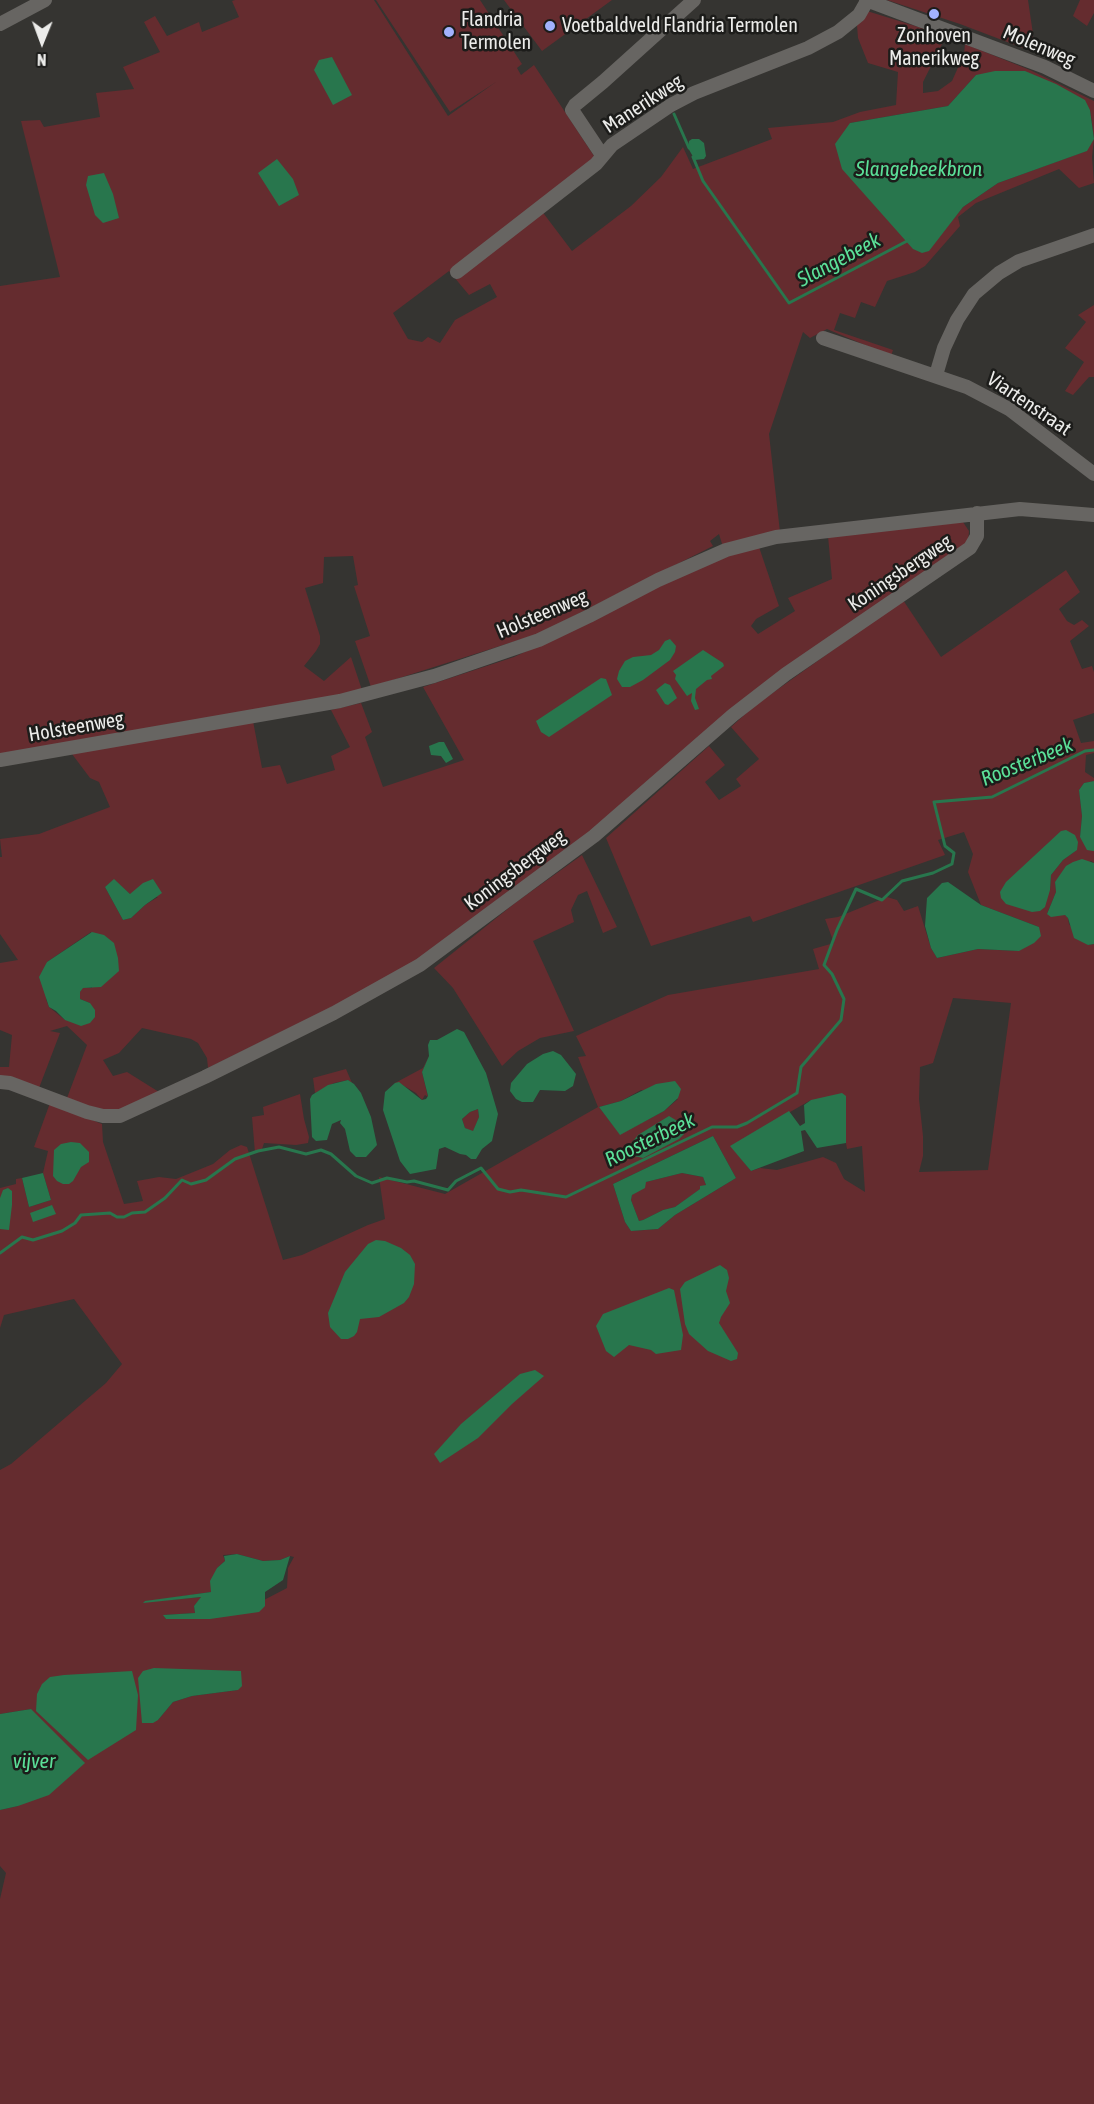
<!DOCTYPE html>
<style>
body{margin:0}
#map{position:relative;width:1094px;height:2104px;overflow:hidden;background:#353431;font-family:"Asap Condensed",sans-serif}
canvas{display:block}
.north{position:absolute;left:12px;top:12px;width:60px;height:60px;-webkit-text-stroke:4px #1c1c1a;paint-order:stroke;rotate:181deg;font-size:16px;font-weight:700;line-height:24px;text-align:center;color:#ececea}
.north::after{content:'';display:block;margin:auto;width:21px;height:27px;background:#ececea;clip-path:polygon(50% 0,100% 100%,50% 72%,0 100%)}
</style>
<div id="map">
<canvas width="1094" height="2104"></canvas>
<div class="north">N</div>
</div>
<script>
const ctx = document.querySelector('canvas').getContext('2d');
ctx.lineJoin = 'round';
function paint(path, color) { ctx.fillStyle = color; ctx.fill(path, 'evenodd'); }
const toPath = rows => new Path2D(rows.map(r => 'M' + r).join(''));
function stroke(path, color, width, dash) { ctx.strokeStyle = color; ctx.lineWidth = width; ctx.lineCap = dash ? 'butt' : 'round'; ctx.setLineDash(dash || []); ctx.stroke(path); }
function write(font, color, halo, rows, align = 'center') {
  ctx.font = font + ' "Asap Condensed",sans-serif'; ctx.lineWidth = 5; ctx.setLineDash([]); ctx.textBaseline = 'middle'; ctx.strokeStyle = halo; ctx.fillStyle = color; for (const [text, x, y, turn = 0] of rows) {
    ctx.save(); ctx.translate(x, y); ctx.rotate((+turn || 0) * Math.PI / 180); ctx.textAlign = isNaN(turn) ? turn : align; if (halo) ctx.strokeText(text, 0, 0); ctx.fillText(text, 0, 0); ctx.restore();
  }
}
const green = toPath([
 [235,0,374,0,448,116,496,82,450,112,376,0,480,0,522,64,517,68,521,75,534,65,594,156,595,161,541,210,572,251,631,206,661,177,683,147,693,169,772,139,768,128,833,122,860,112,896,105,898,72,868,63,858,38,857,25,867,11,941,34,942,44,923,82,923,93,938,91,952,81,964,54,965,44,1030,70,1094,101,1094,137,1090,110,976,75,948,106,850,123,933,244,963,207,998,183,1086,151,1094,139,1092,157,1094,183,1079,188,1059,169,976,203,958,217,960,226,925,266,915,272,887,281,875,307,861,302,855,318,840,313,834,330,893,350,891,356,827,329,810,338,803,332,769,434,780,532,723,547,719,534,710,541,713,546,538,634,371,687,355,641,370,636,354,586,358,585,353,556,324,557,323,583,305,588,320,636,320,644,316,651,304,666,324,681,351,657,362,690,335,697,0,755,0,286,60,277,21,121,40,120,44,127,100,117,96,93,134,89,123,67,160,52,144,22,155,16,167,36,199,22,202,32,239,17,232,1],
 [449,271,469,295,490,284,497,297,455,320,440,343,428,337,422,342,408,339,393,313],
 [504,0,612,0,542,51],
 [887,0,1028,0,1033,34,1031,51,960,24],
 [1080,0,1094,0,1094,13,1087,26,1073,16],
 [1094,305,1094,377,1089,377,1073,395,1065,391,1084,362,1065,348,1086,322,1078,315],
 [963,522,969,531,968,542,821,647,597,828,417,962,332,1007,208,1068,207,1058,198,1043,191,1039,142,1028,119,1053,103,1060,113,1076,127,1072,159,1092,116,1111,96,1109,67,1098,87,1045,67,1026,50,1031,60,1033,39,1088,0,1077,0,1067,9,1067,12,1035,0,1030,0,963,18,960,0,934,0,857,2,857,0,839,39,834,110,807,99,782,90,778,72,754,253,721,262,768,280,765,287,784,335,770,331,756,350,747,331,710,361,703,372,732,365,737,383,787,464,760,423,687,514,657,584,624,662,584,731,554,759,547,779,606,756,619,751,626,758,634,795,611,788,598,832,579,828,536],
 [114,880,130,894,158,897,145,905,131,918,123,920,105,887],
 [91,932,92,988,83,987,80,992,80,999,90,1003,65,1020,49,1007,46,999,47,962],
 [1066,570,1080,592,1059,609,1067,621,1074,625,1082,620,1089,626,1070,641,1082,669,1092,666,1094,672,1094,713,1073,720,1081,743,1094,741,1094,753,1086,755,1085,772,1094,778,1094,781,1084,783,1079,790,1082,816,1080,837,1094,851,1094,863,1091,861,1055,882,1056,892,1047,914,1065,915,1068,918,1069,924,1088,945,1094,944,1094,2104,0,2104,0,1899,6,1873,0,1866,0,1810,18,1806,31,1709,0,1714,0,1470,11,1464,106,1383,122,1364,74,1299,4,1315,0,1328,0,1188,16,1184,16,1179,22,1178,29,1207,51,1200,43,1173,48,1151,34,1147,50,1103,102,1124,103,1142,124,1204,143,1201,137,1181,159,1177,176,1179,213,1164,230,1150,241,1145,247,1147,283,1260,302,1255,368,1225,385,1219,379,1177,445,1194,598,1107,578,1057,586,1056,576,1036,668,995,819,969,813,949,834,943,825,919,838,917,887,897,897,900,904,911,918,906,931,948,937,958,978,949,1019,951,1039,927,981,905,968,872,973,854,964,832,938,840,945,855,753,922,750,916,651,946,606,838,709,746,725,765,705,782,719,800,741,786,736,779,759,759,731,727,753,707,903,600,941,657],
 [1077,850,1063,860,1051,875,1050,890,1000,892],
 [953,998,1011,1003,988,1170,919,1172,923,1156,923,1136,919,1099,920,1067,933,1063],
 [641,1090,678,1099,664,1111,620,1134,599,1107,621,1101],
 [811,1100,846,1143,847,1149,862,1146,865,1192,844,1179,836,1163,823,1157,777,1170,760,1168,751,1171,731,1146],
 [713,1136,736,1178,675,1215,658,1229,631,1231,625,1222,613,1184],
 [237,1554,263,1561,280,1560,290,1556,294,1557,288,1568,287,1588,264,1600,166,1619,164,1615,195,1613,194,1606,202,1597,144,1602,211,1592,217,1568,225,1561,223,1555],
 [154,1668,238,1690,192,1696,173,1702,158,1720],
 [582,855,617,927,603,933,587,891,578,895,571,910,574,922,533,941,574,1031,540,1038,518,1051,502,1066,453,988,434,968,515,903],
 [429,1056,422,1072,428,1097,425,1095,422,1100,416,1093,399,1083,395,1083,423,1068],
 [346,1069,352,1083,348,1080,334,1083,315,1093,313,1078],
 [300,1094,304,1119,309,1137,308,1143,296,1145,264,1143,261,1152,255,1153,252,1117,264,1115,263,1107],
 [478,1109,479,1117,473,1132,465,1128,462,1119,470,1112],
 [682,1173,703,1177,706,1185,675,1207,663,1210,643,1220,639,1221,631,1200,632,1195,646,1182]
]);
const water = toPath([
 [332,57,352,95,333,105,314,70,319,60],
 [995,71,1025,71,1056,84,1085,100,1090,110,1094,139,1087,151,998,183,963,207,929,251,922,253,913,249,842,169,835,144,850,123,948,106,976,75],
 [692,139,699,139,704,143,706,156,704,159,695,160,688,148,689,141],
 [277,159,293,179,299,195,279,206,258,173],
 [104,173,113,194,119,218,103,223,95,215,86,185,88,176],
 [670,639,676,646,675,652,670,660,643,680,630,687,622,687,617,679,619,671,625,661,633,657,651,655,659,650,665,641],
 [703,650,723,663,724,666,711,676,712,679,707,680,696,689,695,698,699,709,695,710,691,701,692,693,687,696,675,679,676,675,673,671],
 [601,678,606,679,612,695,549,737,541,732,536,721],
 [665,683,670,685,677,698,668,705,665,704,656,690],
 [439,742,444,742,453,759,446,763,441,756,431,755,429,746],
 [1094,781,1094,851,1093,851,1087,850,1080,837,1082,816,1079,790,1084,783],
 [1066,830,1075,835,1078,842,1077,850,1063,860,1051,875,1050,890,1045,907,1040,911,1032,912,1006,904,1001,898,1000,892,1006,882,1061,831],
 [1082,859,1094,863,1094,944,1088,945,1074,938,1068,918,1065,915,1051,917,1047,914,1056,892,1055,882,1066,866,1073,862],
 [114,879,130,894,143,883,153,879,162,893,145,905,131,918,123,920,105,887],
 [948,882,981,905,1039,927,1041,936,1034,943,1019,951,978,949,937,958,931,948,925,926,927,898,942,883],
 [92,932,104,935,114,943,118,958,119,971,101,987,83,988,80,992,80,999,90,1003,95,1010,95,1017,90,1023,81,1026,65,1020,56,1011,49,1007,39,977,47,962],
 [457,1029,464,1032,486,1073,498,1114,492,1141,482,1149,476,1159,471,1159,466,1155,460,1154,445,1147,439,1149,436,1169,410,1174,400,1161,383,1110,385,1092,395,1083,399,1082,422,1100,426,1099,428,1096,422,1072,429,1056,428,1045,430,1040,437,1040],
 [478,1109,479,1117,473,1131,465,1128,462,1119,470,1112],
 [553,1051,561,1055,576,1074,573,1086,565,1091,540,1090,533,1102,522,1102,516,1099,510,1091,511,1083,527,1064,543,1054],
 [348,1080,354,1084,361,1093,371,1117,377,1145,366,1157,356,1157,350,1151,345,1129,340,1123,341,1120,332,1124,327,1140,316,1141,312,1137,310,1099,312,1095,328,1085],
 [675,1081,681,1089,678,1098,664,1111,620,1135,599,1107,621,1101,656,1084],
 [842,1093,846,1096,846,1143,817,1148,805,1130,801,1131,804,1151,751,1171,730,1146,789,1111,800,1126,805,1123,804,1105,811,1100],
 [669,1116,679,1122,683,1127,684,1134,679,1139,643,1158,634,1156,630,1145,638,1135],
 [713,1136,736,1178,675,1215,658,1229,631,1231,625,1222,613,1184],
 [682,1173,703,1177,706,1185,700,1186,700,1189,675,1207,663,1210,643,1220,639,1221,631,1200,632,1195,645,1188,646,1182],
 [71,1142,80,1143,89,1152,89,1162,81,1167,73,1181,69,1184,63,1184,57,1181,53,1176,54,1150,61,1144],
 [43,1173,51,1200,29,1207,22,1178],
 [8,1188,12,1191,12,1205,9,1230,0,1229,0,1198,3,1190],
 [52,1205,56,1214,33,1222,30,1213],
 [376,1240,385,1241,401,1248,410,1255,415,1264,414,1284,409,1297,404,1303,379,1317,360,1319,357,1332,354,1336,348,1339,341,1339,330,1327,328,1313,345,1272,368,1244],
 [720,1265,727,1270,729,1278,726,1291,730,1303,721,1317,719,1323,738,1353,737,1359,731,1361,708,1351,689,1334,685,1324,680,1289,685,1282],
 [669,1288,674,1290,683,1335,681,1350,656,1354,651,1350,629,1345,614,1357,606,1351,596,1326,603,1314],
 [535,1370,544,1376,512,1404,478,1438,440,1463,434,1454,461,1424,520,1374],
 [237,1554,263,1561,280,1560,290,1556,283,1580,265,1592,265,1606,259,1612,210,1619,166,1619,163,1615,195,1613,194,1606,201,1597,143,1603,145,1601,211,1592,210,1581,217,1568,225,1561,224,1556],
 [154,1668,241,1671,242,1686,238,1690,192,1696,173,1702,158,1720,153,1723,142,1723,138,1678,143,1671],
 [132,1671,138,1695,136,1730,88,1760,36,1711,37,1694,42,1684,50,1677,64,1675],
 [31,1709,85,1763,49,1795,18,1806,0,1810,0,1714]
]);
const stream = toPath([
 [674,114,689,148],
 [693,157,703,181,789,303,909,240],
 [0,1253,22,1237,33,1240,62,1231,75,1223,81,1215,110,1213,117,1217,124,1217,132,1213,145,1212,165,1198,182,1180,191,1184,206,1180,235,1159,258,1151,279,1147,306,1154,321,1150,331,1154,356,1176,372,1183,387,1178,407,1182,414,1181,448,1190,456,1181,481,1168,498,1189,510,1192,521,1190,566,1197,712,1127,737,1127,747,1123,797,1093,801,1067,841,1020,844,999,832,974,824,965,837,930,856,889,882,900,902,881,933,873,952,864,954,853,945,846,934,802,992,797,1085,751,1094,750]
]);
const minor = toPath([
 [866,0,1045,67,1094,91],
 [0,24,45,0],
 [602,155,572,110,575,105,603,82,694,0],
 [457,272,596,164,612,145,671,105,694,93,808,48,838,32,859,15,867,1],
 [823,338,967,387,1009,409,1094,474],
 [936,375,944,348,957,320,974,294,999,273,1019,261,1094,235],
 [0,760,340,701,434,676,539,640,589,616,658,580,726,550,776,537,1020,509,1094,515],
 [0,1082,10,1083,87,1112,103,1116,120,1116,205,1077,334,1013,420,965,594,836,733,715,786,674,970,548,977,536,977,513]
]);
const markers = [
 [934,14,6,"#a2b2fd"],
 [550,26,6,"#a2b2fd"],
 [449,32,6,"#a2b2fd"]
];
const poiNames = [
 ["Flandria",461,20],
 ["Termolen",461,43],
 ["Voetbaldveld Flandria Termolen",562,26],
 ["Zonhoven",934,36,"center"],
 ["Manerikweg",934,59,"center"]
];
const streetNames = [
 ["Molenweg",1039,46,23],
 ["Manerikweg",643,104,-33],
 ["Viartenstraat",1029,404,34],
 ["Koningsbergweg",900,573,-34],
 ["Holsteenweg",542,614,-23],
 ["Holsteenweg",76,727,-10],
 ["Koningsbergweg",515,870,-37]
];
const waterNames = [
 ["Slangebeekbron",919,169],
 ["Slangebeek",839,260,-28],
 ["Roosterbeek",1027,762,-22],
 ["Roosterbeek",650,1140,-26],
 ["vijver",34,1761]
];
paint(green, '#652c2f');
paint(water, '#28764d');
stroke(stream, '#28764d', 3);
stroke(minor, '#676562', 14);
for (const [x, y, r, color] of markers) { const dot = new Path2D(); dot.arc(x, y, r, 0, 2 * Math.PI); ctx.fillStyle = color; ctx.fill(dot); stroke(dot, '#1c1c1a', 2); }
write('20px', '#ececea', '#1c1c1a', poiNames, 'left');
write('20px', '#ececea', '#1c1c1a', streetNames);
write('italic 21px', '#5be098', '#1c1c1a', waterNames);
</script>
